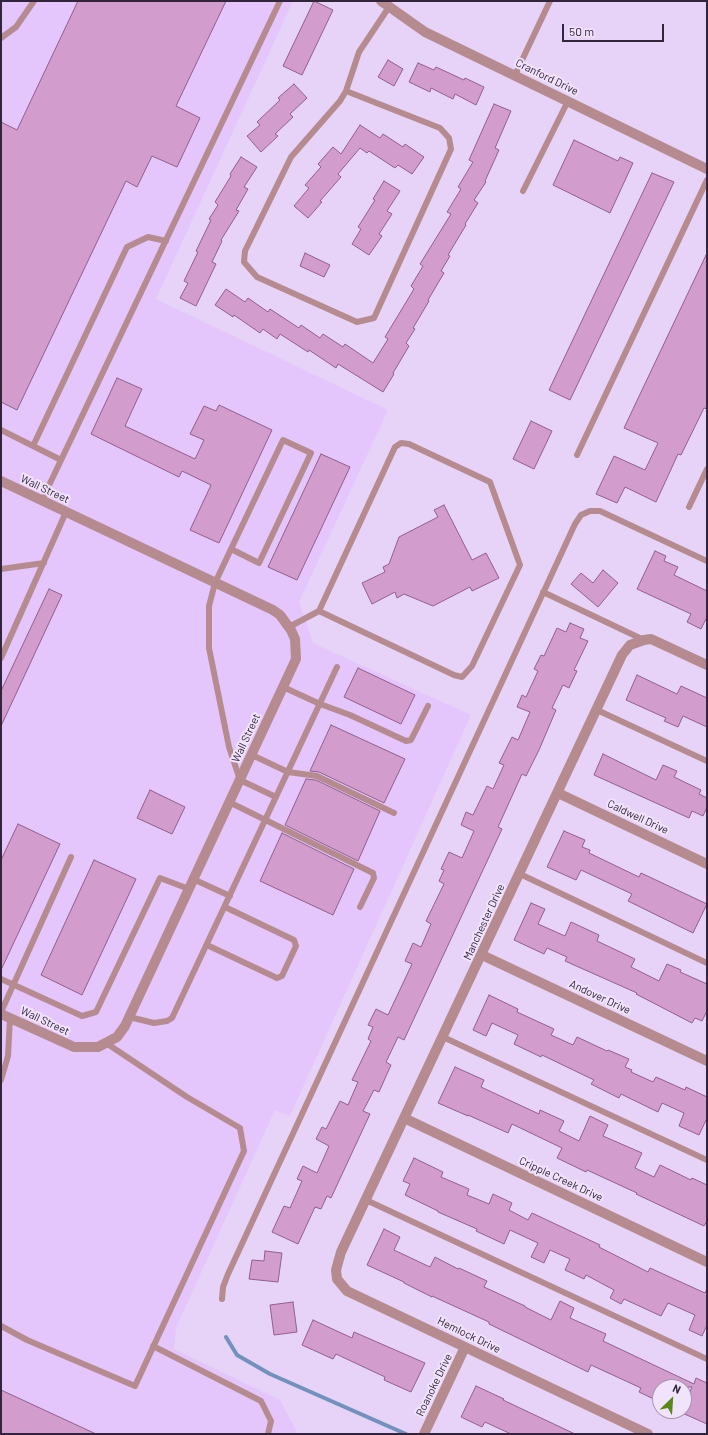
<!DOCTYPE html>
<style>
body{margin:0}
#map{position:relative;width:708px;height:1435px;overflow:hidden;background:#e7d3f7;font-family:Barlow,sans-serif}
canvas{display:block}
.frame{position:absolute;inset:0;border:2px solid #31243b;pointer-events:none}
.north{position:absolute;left:652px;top:1379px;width:40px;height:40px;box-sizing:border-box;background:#f1e3fc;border:1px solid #a497af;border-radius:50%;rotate:25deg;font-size:11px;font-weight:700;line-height:16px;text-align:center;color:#31243b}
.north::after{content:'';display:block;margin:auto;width:14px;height:18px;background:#5a8819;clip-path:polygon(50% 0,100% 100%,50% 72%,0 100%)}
.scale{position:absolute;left:562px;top:24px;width:102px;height:18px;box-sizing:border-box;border:2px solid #31243b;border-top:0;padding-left:5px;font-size:12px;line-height:14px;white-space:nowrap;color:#31243b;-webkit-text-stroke:3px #f1e3fc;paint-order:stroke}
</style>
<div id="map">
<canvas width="708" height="1435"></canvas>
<div class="frame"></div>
<div class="north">N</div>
<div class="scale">50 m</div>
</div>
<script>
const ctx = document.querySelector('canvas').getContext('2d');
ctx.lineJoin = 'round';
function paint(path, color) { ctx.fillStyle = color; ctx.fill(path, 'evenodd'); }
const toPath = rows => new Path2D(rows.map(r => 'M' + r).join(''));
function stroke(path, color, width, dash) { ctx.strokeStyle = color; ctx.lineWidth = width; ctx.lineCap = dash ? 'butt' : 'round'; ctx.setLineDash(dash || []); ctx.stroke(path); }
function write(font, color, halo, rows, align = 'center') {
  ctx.font = font + ' Barlow,sans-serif'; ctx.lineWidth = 4; ctx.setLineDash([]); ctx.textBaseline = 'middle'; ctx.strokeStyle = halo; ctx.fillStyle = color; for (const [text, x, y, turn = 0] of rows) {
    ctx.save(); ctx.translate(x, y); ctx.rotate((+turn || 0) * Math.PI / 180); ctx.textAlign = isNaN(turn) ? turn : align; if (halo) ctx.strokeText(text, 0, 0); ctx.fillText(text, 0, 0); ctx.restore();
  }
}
const built = toPath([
 [1,1,293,1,156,299,388,410,299,602,313,643,471,715,290,1116,275,1110,176,1328,174,1349,280,1400,298,1434,1,1434]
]);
const stream = toPath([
 [226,1337,237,1355,270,1374,406,1434]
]);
const building = toPath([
 [78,1,226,1,176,106,200,118,177,167,152,156,137,187,126,181,17,410,1,402,1,122,17,130,78,1],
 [314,1,333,10,302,75,283,66,314,1],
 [388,60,403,69,394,86,378,77,388,60],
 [418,63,434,70,436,67,464,80,465,78,484,87,476,105,455,94,453,99,431,88,430,92,409,82,418,63],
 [294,84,307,98,290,114,293,117,275,134,278,136,261,152,247,136,260,125,257,122,280,100,278,98,294,84],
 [494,104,511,111,495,148,499,150,485,181,486,182,474,200,478,203,465,224,466,225,448,255,450,256,441,271,444,273,428,300,429,301,413,328,415,329,406,343,409,346,393,373,394,374,383,392,338,364,336,368,309,350,308,352,280,334,277,339,263,329,260,333,234,315,233,317,215,305,226,289,245,302,248,298,268,312,270,309,299,328,301,325,320,338,323,334,343,347,345,344,373,363,388,339,385,337,414,289,411,286,423,266,420,264,451,214,447,212,461,189,458,187,473,162,469,160,494,104],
 [360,125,380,138,383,134,403,147,405,144,424,157,412,174,398,165,395,168,369,151,367,153,360,148,338,174,341,177,320,201,322,202,308,218,294,206,309,188,305,185,321,167,318,164,333,147,341,154,360,125],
 [574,140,618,161,620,157,633,163,610,213,553,185,574,140],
 [241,157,257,167,244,187,248,189,236,210,239,211,221,240,222,241,212,262,216,264,196,306,180,298,188,283,184,281,198,252,196,251,211,220,209,219,218,205,215,202,231,176,230,174,241,157],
 [652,173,674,182,570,400,549,390,652,173],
 [384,181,400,191,387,211,392,214,379,234,382,236,369,255,352,244,361,229,358,227,375,200,373,199,384,181],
 [305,253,330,265,324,277,300,266,305,253],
 [707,253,707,409,704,408,681,455,678,454,656,502,625,487,617,503,596,494,614,456,645,470,658,443,624,428,707,253],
 [117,378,142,389,125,426,195,459,204,440,190,434,204,406,216,411,219,405,272,430,219,543,190,530,211,485,182,471,179,477,91,434,117,378],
 [531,421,552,431,534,469,513,459,531,421],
 [321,454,350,467,297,580,268,567,321,454],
 [444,505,472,560,486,553,499,578,472,591,470,587,433,606,404,594,397,598,395,592,372,604,362,583,385,572,383,567,389,564,399,537,438,517,434,510,444,505],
 [655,551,666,556,664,561,678,567,674,575,707,591,707,617,701,629,687,622,691,614,637,589,655,551],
 [603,570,618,583,598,607,571,584,581,573,593,583,603,570],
 [49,589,62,595,1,726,1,691,49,589],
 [570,623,584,629,580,638,588,641,574,670,577,671,569,688,563,685,552,708,556,710,539,750,526,776,522,774,498,827,502,829,404,1040,398,1037,386,1062,391,1065,379,1092,374,1090,363,1111,370,1114,331,1198,327,1196,321,1209,315,1207,298,1244,272,1232,284,1206,290,1208,302,1181,297,1179,303,1166,317,1173,329,1146,316,1139,322,1127,326,1129,340,1101,348,1105,358,1082,352,1080,371,1041,368,1039,373,1027,368,1025,376,1009,388,1015,412,964,405,961,413,943,421,947,431,924,426,921,444,884,439,881,444,870,441,869,449,852,462,858,474,831,461,825,466,812,473,815,487,786,493,789,504,765,499,763,512,737,518,740,530,712,517,707,522,695,526,697,538,671,534,669,541,655,544,656,557,628,566,632,570,623],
 [358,668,415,695,401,724,344,697,358,668],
 [637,675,677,694,681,686,707,698,707,727,683,716,678,727,664,721,666,718,626,700,637,675],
 [331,725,405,759,384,803,319,772,310,771,331,725],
 [603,754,656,780,663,765,677,771,674,777,701,790,699,794,707,798,707,807,703,816,692,811,689,818,594,775,603,754],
 [306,779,316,780,380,811,358,861,285,825,306,779],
 [150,790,185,807,172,834,137,818,150,790],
 [18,824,60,844,1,970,1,860,18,824],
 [564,831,585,840,582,847,590,850,589,853,639,877,641,873,707,904,693,933,628,901,632,894,581,870,576,880,547,867,564,831],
 [282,833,354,869,333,915,260,881,282,833],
 [94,860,136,879,82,995,41,975,94,860],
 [531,903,545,909,538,924,565,936,571,922,599,935,597,941,635,959,631,967,659,981,667,964,681,970,680,972,707,984,707,1011,702,1021,695,1018,692,1023,636,994,637,993,565,961,567,957,547,948,544,954,514,940,531,903],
 [489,995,518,1009,517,1012,554,1029,551,1035,573,1045,577,1037,607,1051,608,1050,629,1059,625,1067,632,1070,631,1072,653,1082,656,1077,685,1090,686,1087,707,1097,707,1118,699,1135,679,1126,684,1113,662,1103,658,1112,621,1094,619,1098,591,1084,594,1080,542,1055,541,1057,514,1044,518,1035,492,1023,486,1036,473,1030,489,995],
 [455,1067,484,1080,481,1087,539,1114,540,1110,564,1121,559,1131,579,1141,590,1116,608,1125,603,1136,642,1153,635,1168,654,1177,660,1165,691,1180,692,1178,707,1185,707,1221,704,1226,636,1194,637,1193,587,1170,586,1172,557,1158,562,1148,512,1124,508,1133,468,1115,468,1116,438,1103,455,1067],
 [414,1158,443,1172,441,1177,469,1189,467,1195,489,1204,493,1194,512,1203,509,1210,528,1220,532,1213,600,1245,599,1247,648,1272,650,1268,705,1293,707,1289,707,1325,702,1336,689,1330,695,1315,668,1303,661,1316,624,1299,621,1304,610,1298,614,1290,586,1275,584,1279,565,1270,570,1259,550,1250,544,1263,531,1257,538,1243,510,1230,504,1244,476,1231,477,1229,438,1212,438,1211,405,1195,410,1184,403,1181,414,1158],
 [384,1229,400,1237,394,1250,430,1267,435,1257,458,1269,459,1268,487,1281,484,1287,525,1306,525,1307,551,1320,560,1301,574,1308,570,1318,606,1334,603,1341,694,1384,696,1378,707,1383,707,1424,680,1412,684,1411,684,1404,692,1387,660,1387,660,1402,639,1392,641,1388,591,1365,588,1372,489,1324,489,1322,432,1296,432,1297,404,1283,404,1282,367,1265,384,1229],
 [265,1251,282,1253,278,1282,249,1279,252,1260,264,1261,265,1251],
 [293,1302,297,1332,274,1335,270,1305,293,1302],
 [313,1320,352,1338,354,1332,425,1363,411,1392,384,1380,385,1377,336,1354,333,1359,302,1345,313,1320],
 [476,1386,504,1399,503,1400,575,1434,511,1434,485,1422,482,1427,461,1417,476,1386],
 [1,1390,96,1434,1,1434,1,1390]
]);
const lane = toPath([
 [1,38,16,27,34,1],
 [515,75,550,1],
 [346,91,440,128,449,138,451,149,374,318,357,322,257,277,244,262,245,251,291,157,340,101,346,91,359,52,389,7],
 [523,191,568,101],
 [1,430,61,460],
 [33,446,127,247,148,237,166,241],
 [577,455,707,180],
 [42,500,280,1],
 [689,507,707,469],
 [231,549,283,440,311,453,259,563,231,549,215,583,209,606,209,648,229,747,240,780,276,797],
 [1,569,44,563],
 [543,592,644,640],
 [289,627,319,611,395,447,401,443,409,444,490,482,520,565,472,666,462,677,454,675,319,611],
 [1,658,66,512],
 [283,687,320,704,350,715,406,741,411,740,428,706],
 [597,710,707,761],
 [252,755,288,772,317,776,394,813],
 [229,802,373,873,374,878,360,907],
 [520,874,707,963],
 [193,879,230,896],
 [207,945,277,978,282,976,296,946,294,940,225,907],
 [1,979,82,1016,96,1012,160,878,189,889],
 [1,1012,71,857],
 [129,1017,154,1023,167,1021,172,1018,337,667],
 [443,1037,707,1160],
 [1,1080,8,1056,10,1018],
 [366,1200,707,1359],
 [222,1299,223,1287,228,1274,575,524,581,515,590,511,600,511,707,561],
 [1,1326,27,1340,135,1386,244,1151,240,1128,187,1097,106,1043],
 [153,1346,261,1401,271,1421,268,1434]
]);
const street = toPath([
 [381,1,425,32,707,169],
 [1,481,273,610,280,615,291,630,295,639,296,659,125,1026,117,1037,98,1047,74,1047,1,1014],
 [558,793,707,864],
 [482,955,707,1061],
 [404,1118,707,1262],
 [424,1434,465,1347],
 [648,1434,347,1291,337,1279,336,1270,341,1252,622,655,630,645,644,640,651,639,707,665]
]);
const streetNames = [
 ["Cranford Drive",547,77,26],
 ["Wall Street",45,489,25],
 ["Wall Street",246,738,-65],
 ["Caldwell Drive",638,817,25],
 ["Manchester Drive",484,922,-65],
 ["Andover Drive",600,997,25],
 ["Wall Street",45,1021,25],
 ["Cripple Creek Drive",561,1179,25],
 ["Hemlock Drive",469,1335,26],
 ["Roanoke Drive",434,1385,-64]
];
paint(built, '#e4c6fc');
stroke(stream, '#7292bd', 4);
paint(building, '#d29ccc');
stroke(building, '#915f8c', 1);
stroke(lane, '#b58b90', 6);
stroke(street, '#b58b90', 10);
write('11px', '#31243b', '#f1e3fc', streetNames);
</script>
